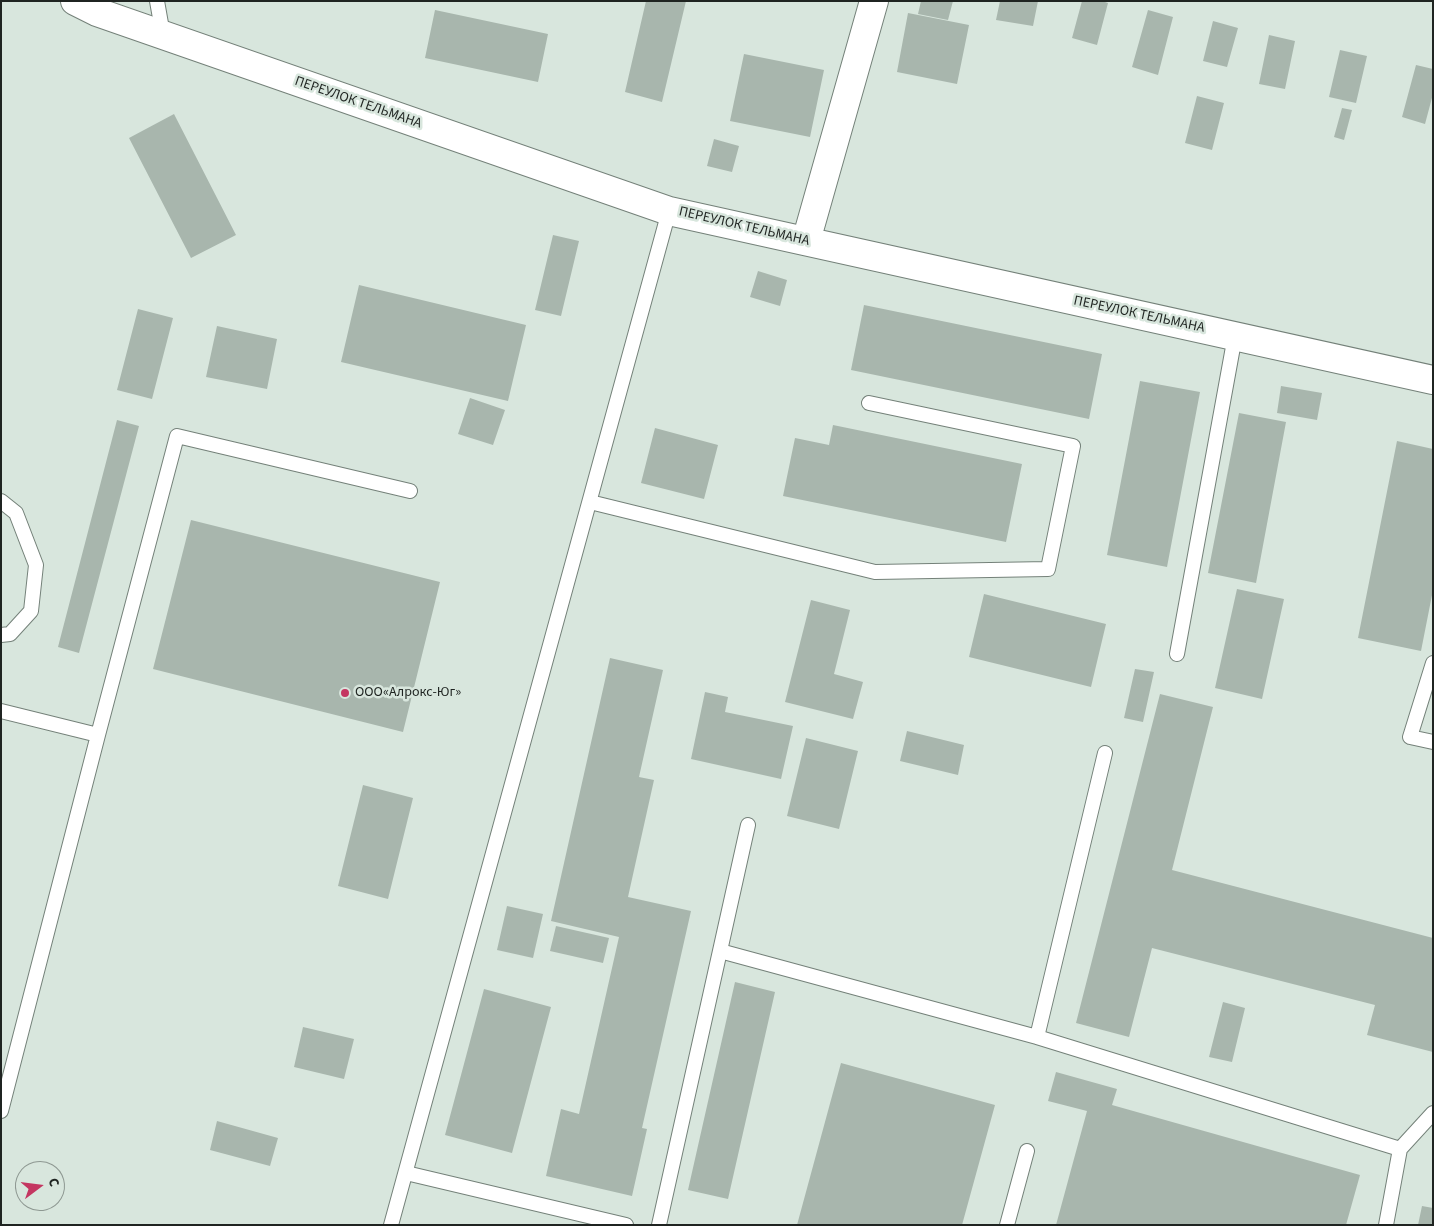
<!DOCTYPE html>
<meta charset="utf-8">
<style>
body{margin:0}
#map{position:relative;width:1434px;height:1226px;overflow:hidden;background:#d8e6dd;font-family:"Source Sans 3",sans-serif}
canvas{display:block}
.frame{position:absolute;inset:0;border:2px solid #1f2421;pointer-events:none}
.north{position:absolute;left:15px;top:1161px;width:50px;height:50px;box-sizing:border-box;background:#d8e6dd;border:1px solid #8e9892;border-radius:50%;rotate:75deg;font-size:14px;font-weight:700;line-height:20px;text-align:center;color:#1f2421}
.north::after{content:'';display:block;margin:auto;width:18px;height:22px;background:#c43661;clip-path:polygon(50% 0,100% 100%,50% 72%,0 100%)}
</style>
<div id="map">
<canvas width="1434" height="1226"></canvas>
<div class="frame"></div>
<div class="north">С</div>
</div>
<script>
const ctx = document.querySelector('canvas').getContext('2d');
ctx.lineJoin = 'round';
function paint(path, color) { ctx.fillStyle = color; ctx.fill(path, 'evenodd'); }
const toPath = rows => new Path2D(rows.map(r => 'M' + r).join(''));
function stroke(path, color, width, dash) { ctx.strokeStyle = color; ctx.lineWidth = width; ctx.lineCap = dash ? 'butt' : 'round'; ctx.setLineDash(dash || []); ctx.stroke(path); }
function write(font, color, halo, rows, align = 'center') {
  ctx.font = font + ' "Source Sans 3",sans-serif'; ctx.lineWidth = 5; ctx.setLineDash([]); ctx.textBaseline = 'middle'; ctx.strokeStyle = halo; ctx.fillStyle = color; for (const [text, x, y, turn = 0] of rows) {
    ctx.save(); ctx.translate(x, y); ctx.rotate((+turn || 0) * Math.PI / 180); ctx.textAlign = isNaN(turn) ? turn : align; if (halo) ctx.strokeText(text, 0, 0); ctx.fillText(text, 0, 0); ctx.restore();
  }
}
const building = toPath([
 [646,1,686,1,662,102,625,92],
 [921,1,953,1,948,20,918,14],
 [1000,1,1038,1,1033,26,996,20],
 [1082,1,1102,1,1108,3,1097,45,1072,38],
 [435,10,548,34,538,82,425,58],
 [1148,10,1173,17,1158,75,1132,67],
 [908,13,969,25,957,84,897,72],
 [1213,21,1238,28,1227,67,1203,61],
 [1269,35,1295,41,1285,89,1259,84],
 [1340,50,1367,56,1356,103,1329,97],
 [744,54,824,70,810,137,730,121],
 [1416,65,1433,69,1433,94,1425,124,1402,117],
 [1197,96,1224,103,1212,150,1185,143],
 [1342,108,1352,110,1344,140,1334,137],
 [174,114,236,235,191,258,129,138],
 [714,139,739,146,732,172,707,166],
 [553,235,579,241,561,316,535,310],
 [758,271,787,280,780,306,750,297],
 [359,285,526,325,508,401,341,362],
 [864,305,1102,354,1089,419,851,370],
 [138,309,173,318,152,399,117,390],
 [217,326,277,339,267,389,206,377],
 [1140,381,1200,392,1167,567,1107,555],
 [1281,386,1322,393,1317,420,1277,413],
 [470,398,505,410,493,445,458,434],
 [1239,413,1286,422,1256,583,1208,573],
 [117,420,139,426,79,653,58,647],
 [833,425,1022,464,1006,542,783,496,795,438,829,445],
 [655,428,718,445,704,499,641,483],
 [1397,441,1433,449,1433,590,1421,651,1358,638],
 [191,520,440,582,403,732,153,669],
 [1237,589,1284,599,1262,699,1215,688],
 [984,594,1106,624,1091,687,969,657],
 [811,600,850,610,834,674,863,682,853,719,785,702],
 [610,658,663,670,639,777,654,780,628,897,691,911,642,1128,647,1129,632,1196,546,1176,561,1109,579,1114,619,937,551,921],
 [1135,669,1154,672,1143,722,1124,718],
 [705,692,728,697,725,712,793,726,781,779,691,759],
 [1160,694,1213,707,1172,870,1433,938,1433,1052,1367,1035,1375,1005,1152,948,1129,1037,1076,1023],
 [907,731,964,745,958,775,900,761],
 [806,738,858,751,839,829,787,816],
 [363,785,413,798,388,899,338,886],
 [507,906,543,914,533,958,497,950],
 [556,926,609,938,603,963,550,951],
 [735,982,775,992,728,1199,688,1190],
 [484,989,551,1007,512,1153,445,1135],
 [1223,1002,1245,1008,1232,1062,1209,1057],
 [303,1027,354,1039,344,1079,294,1067],
 [841,1063,995,1105,962,1225,797,1225],
 [1056,1072,1117,1089,1112,1105,1360,1175,1346,1225,1056,1225,1087,1111,1048,1101],
 [217,1121,278,1138,270,1166,210,1150],
 [1422,1206,1433,1208,1433,1225,1418,1225]
]);
const lane = toPath([
 [157,1,163,35],
 [1,501,16,513,36,565,31,611,10,634,1,635],
 [590,502,875,572,1048,569,1073,446,869,403],
 [1177,654,1235,336],
 [1433,663,1410,737,1433,742],
 [1,711,98,735],
 [720,951,1037,1037,1400,1149],
 [1037,1037,1105,753],
 [1,1111,98,735,177,436,410,491],
 [406,1173,626,1225],
 [391,1225,669,211],
 [659,1225,748,825],
 [1007,1225,1027,1151],
 [1386,1225,1400,1149,1433,1113]
]);
const street = toPath([
 [75,1,97,12,669,211,1433,380],
 [806,241,874,1]
]);
const markers = [
 [345,693,5,"#c43661"]
];
const streetNames = [
 ["ПЕРЕУЛОК ТЕЛЬМАНА",358,103,19],
 ["ПЕРЕУЛОК ТЕЛЬМАНА",744,227,13],
 ["ПЕРЕУЛОК ТЕЛЬМАНА",1139,315,12]
];
const poiNames = [
 ["ООО«Алрокс-Юг»",355,693]
];
paint(building, '#a8b6ad');
stroke(lane, '#748179', 16);
stroke(street, '#748179', 30);
stroke(lane, '#fff', 14);
stroke(street, '#fff', 28);
for (const [x, y, r, color] of markers) { const dot = new Path2D(); dot.arc(x, y, r, 0, 2 * Math.PI); ctx.fillStyle = color; ctx.fill(dot); stroke(dot, '#d8e6dd', 2); }
write('14px', '#1f2421', '#d8e6dd', streetNames);
write('14px', '#1f2421', '#d8e6dd', poiNames, 'left');
</script>
